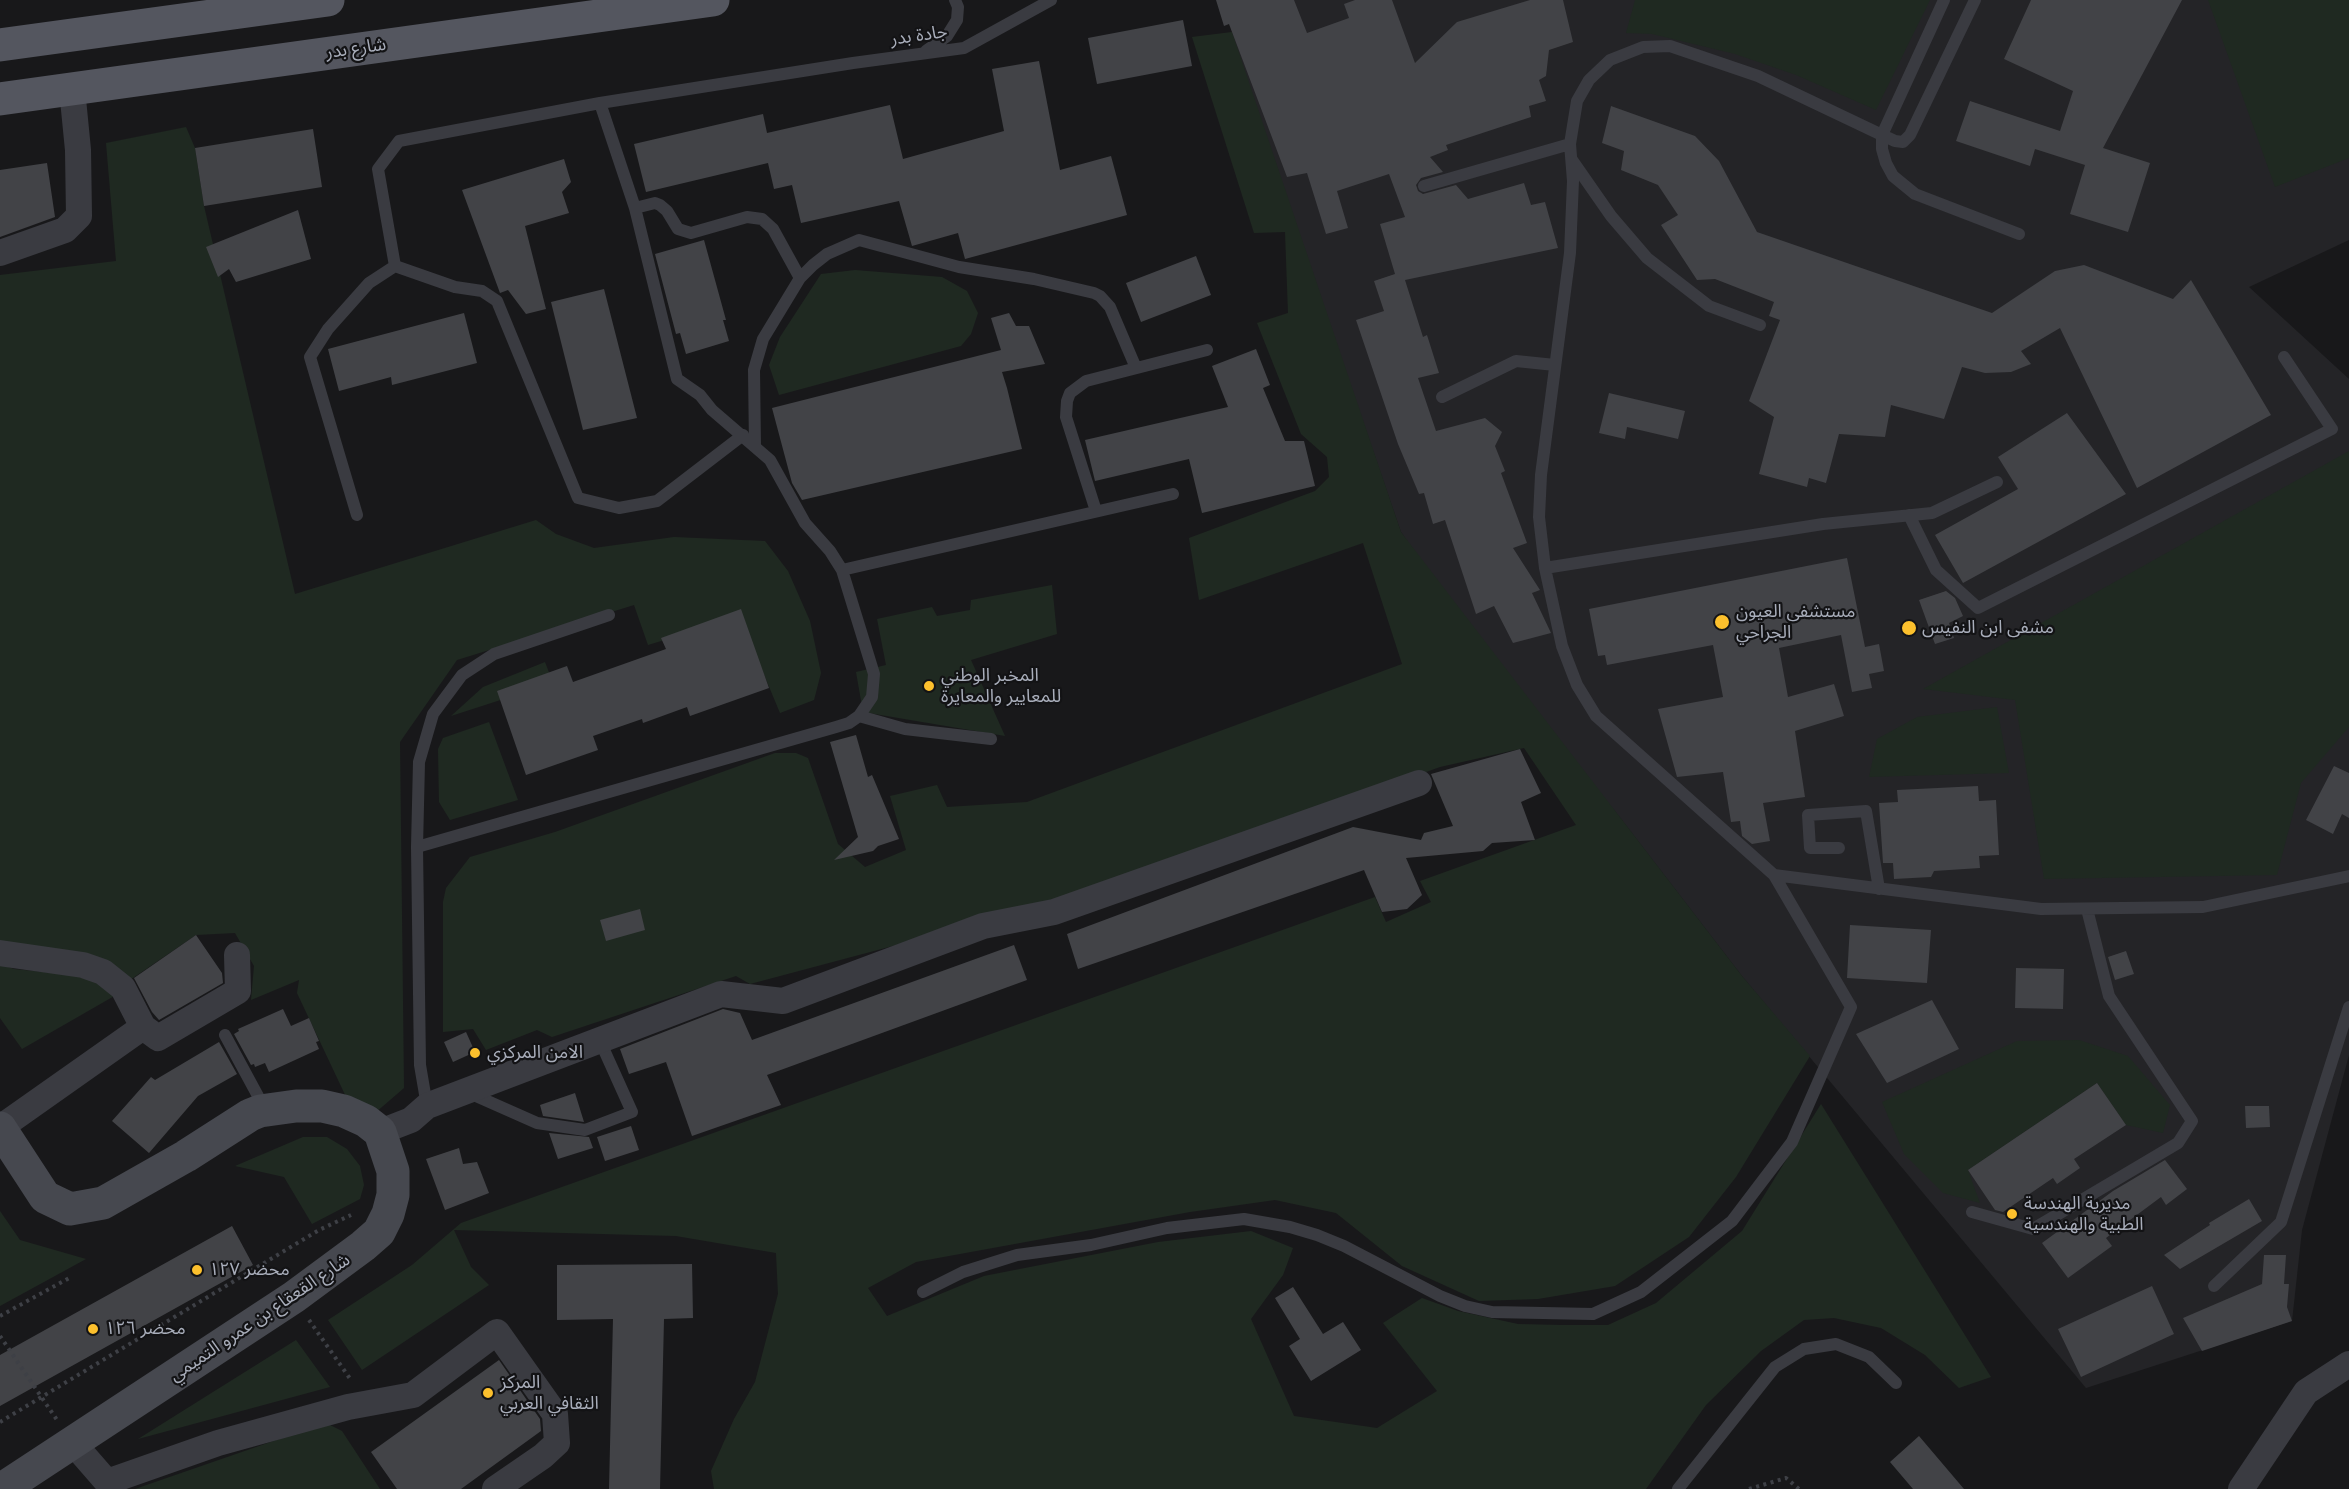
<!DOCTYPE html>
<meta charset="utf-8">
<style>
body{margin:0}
canvas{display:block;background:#18181a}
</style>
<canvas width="2349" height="1489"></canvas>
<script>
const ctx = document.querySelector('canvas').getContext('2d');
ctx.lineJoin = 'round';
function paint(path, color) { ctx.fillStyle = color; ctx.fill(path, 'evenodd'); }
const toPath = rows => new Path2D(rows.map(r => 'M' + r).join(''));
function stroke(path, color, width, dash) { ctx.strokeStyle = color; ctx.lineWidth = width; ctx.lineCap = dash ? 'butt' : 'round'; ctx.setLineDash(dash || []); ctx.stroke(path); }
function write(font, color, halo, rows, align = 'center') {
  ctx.font = font + ' "Space Grotesk","Noto Sans Arabic",sans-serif'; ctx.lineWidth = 4.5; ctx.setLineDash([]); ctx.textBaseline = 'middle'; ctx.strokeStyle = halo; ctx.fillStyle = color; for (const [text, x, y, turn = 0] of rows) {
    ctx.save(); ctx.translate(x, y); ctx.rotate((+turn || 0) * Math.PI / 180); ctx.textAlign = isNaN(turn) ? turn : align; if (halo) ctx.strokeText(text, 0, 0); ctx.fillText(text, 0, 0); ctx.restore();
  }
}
const built = toPath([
 [1225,0,2349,0,2349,240,2249,287,2349,379,2349,1055,2302,1230,2292,1321,2086,1388,1742,976,1615,811,1537,724,1401,532,1238,60]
]);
const green = toPath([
 [1635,0,1930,0,1876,110,1796,75,1735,54,1652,34,1626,33],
 [2208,0,2349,0,2349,158,2275,187],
 [1232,32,1401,532,1742,976,1810,1056,1736,1177,1689,1237,1615,1286,1538,1299,1479,1301,1402,1266,1336,1213,1275,1200,1190,1212,916,1262,868,1288,887,1316,984,1276,1158,1242,1251,1231,1293,1248,1283,1275,1251,1319,1294,1416,1377,1428,1437,1391,1383,1323,1422,1298,1458,1311,1518,1324,1561,1325,1608,1325,1656,1303,1742,1231,1821,1104,1991,1377,1959,1388,1925,1355,1881,1328,1834,1318,1804,1320,1761,1351,1706,1405,1646,1489,714,1489,711,1471,734,1419,755,1382,778,1294,776,1253,676,1236,454,1230,471,1267,489,1285,362,1370,328,1320,412,1265,461,1223,1375,897,1386,922,1431,902,1420,881,1576,825,1524,748,1440,767,1073,898,750,984,736,976,552,1037,537,1030,486,1050,473,1029,443,1032,443,902,446,888,470,857,555,832,775,753,796,753,808,758,838,844,865,867,906,850,890,796,937,785,947,807,1027,802,1402,664,1363,543,1199,600,1189,538,1315,491,1329,477,1327,457,1301,434,1257,323,1288,313,1285,232,1254,233,1192,37],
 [186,127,195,148,204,206,295,594,536,520,556,534,594,548,674,537,765,541,788,571,810,621,821,673,814,700,780,713,740,617,648,645,634,605,457,660,400,742,404,1088,375,1113,348,1101,297,993,299,980,251,1000,254,966,235,933,196,935,130,980,0,945,0,275,116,261,106,143],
 [855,270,942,277,967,291,978,313,971,334,961,346,779,395,769,365,780,337,821,274],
 [2349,451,2349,727,2301,783,2277,875,2044,879,2015,700,1923,689],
 [1052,585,1057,634,971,660,1005,736,863,712,856,672,886,665,877,619,932,607,937,616,970,610,971,600],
 [545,662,553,683,451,716,483,687],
 [1997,707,2009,773,1869,777,1877,739,1917,717],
 [489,722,518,800,450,820,439,802,438,749,443,738],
 [0,964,14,969,74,975,100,981,116,995,22,1049,0,1018],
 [2079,1040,2128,1056,2170,1105,2163,1133,2126,1125,2097,1083,1968,1170,1980,1203,1943,1193,1904,1154,1882,1102,2017,1041],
 [303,1137,327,1137,347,1149,360,1166,364,1185,360,1199,312,1224,284,1177,235,1166],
 [0,1211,20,1240,86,1259,0,1306],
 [296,1340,330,1387,138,1439],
 [330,1425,342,1431,380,1489,135,1489,311,1428]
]);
const building = toPath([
 [1216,0,1294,0,1307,33,1349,18,1344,4,1355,0,1392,0,1415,63,1457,22,1530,0,1563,0,1573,42,1549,50,1546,76,1539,80,1546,101,1529,106,1531,117,1446,145,1448,150,1430,157,1443,172,1421,178,1416,185,1418,191,1423,194,1456,185,1468,199,1524,183,1531,205,1545,202,1558,248,1405,280,1423,337,1427,335,1439,373,1418,378,1436,431,1485,418,1502,432,1495,446,1505,471,1501,473,1527,543,1513,548,1540,590,1532,593,1551,633,1513,643,1494,606,1476,614,1445,520,1433,524,1424,493,1419,494,1398,444,1356,320,1384,311,1374,281,1395,274,1380,224,1405,217,1389,174,1337,191,1348,228,1326,234,1307,173,1287,177,1229,24,1224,26],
 [2031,0,2182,0,2103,148,2150,163,2128,232,2070,214,2085,165,2035,149,2030,166,1956,141,1970,101,2060,131,2073,91,2004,59],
 [1183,20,1192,66,1097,84,1088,38],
 [1039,61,1060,170,1111,156,1127,215,965,259,958,233,912,246,899,201,801,223,792,185,774,189,768,163,646,192,634,144,763,114,767,133,890,105,903,159,1004,131,992,69],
 [1611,106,1695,136,1719,161,1757,232,1992,313,2055,271,2084,265,2173,299,2191,280,2271,415,2137,488,2060,328,2021,351,2031,364,2011,372,1985,373,1962,367,1944,419,1891,405,1885,437,1839,434,1826,483,1809,478,1807,487,1759,474,1774,417,1749,401,1780,320,1769,316,1774,302,1715,279,1697,280,1661,225,1678,215,1658,185,1621,170,1624,151,1602,143],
 [313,129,322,187,204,206,195,148],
 [564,159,571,182,562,192,569,213,525,226,546,309,526,314,508,290,500,293,462,190],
 [47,163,55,217,0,237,0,170],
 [298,210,311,259,236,282,229,269,218,277,206,247],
 [704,240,726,320,723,320,729,341,686,354,680,333,676,334,655,254],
 [1196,256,1211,295,1141,322,1126,283],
 [604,289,637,418,583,430,551,302],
 [464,313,477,363,392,385,391,377,339,391,328,349],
 [1009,313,1016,326,1029,326,1045,364,1002,372,1007,388,1022,449,802,500,792,483,772,408,1001,350,991,318],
 [1256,349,1270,385,1263,388,1285,441,1304,441,1315,486,1202,513,1189,459,1095,481,1085,440,1228,407,1212,366],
 [1609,393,1685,411,1678,439,1627,427,1625,439,1599,433],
 [2067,413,2126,494,1963,583,1935,535,2018,489,1998,457],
 [1847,558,1865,647,1879,644,1884,671,1869,674,1872,688,1852,692,1841,635,1779,648,1788,697,1834,684,1844,716,1795,731,1805,797,1763,803,1770,841,1752,844,1742,836,1740,821,1731,822,1723,772,1677,777,1658,709,1723,697,1713,645,1607,665,1605,655,1598,656,1589,609],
 [1946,591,1955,598,1963,616,1949,623,1954,638,1935,644,1919,600],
 [741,609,769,688,690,716,687,707,643,723,642,719,593,736,598,750,526,775,497,691,567,666,573,682,666,649,661,638],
 [856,735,868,777,872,775,899,839,878,846,873,851,834,860,858,837,830,742],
 [1520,749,1541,793,1521,802,1535,840,1492,843,1483,851,1406,858,1422,895,1407,909,1382,912,1364,870,1078,969,1067,934,1353,827,1421,840,1424,833,1453,826,1431,774],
 [2334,766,2349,773,2349,818,2342,814,2333,834,2306,820],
 [1978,786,1979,801,1996,800,1999,855,1979,856,1980,868,1934,871,1931,877,1894,879,1893,863,1883,863,1879,803,1898,802,1897,790],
 [640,909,645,930,606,941,600,920],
 [1850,925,1931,930,1927,983,1847,978],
 [196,935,222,973,223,983,159,1020,152,1012,134,978],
 [1014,945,1027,980,767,1075,781,1105,692,1136,666,1062,629,1074,620,1049,723,1009,740,1013,752,1040],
 [2126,951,2134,974,2115,980,2108,957],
 [2016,968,2064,969,2063,1009,2015,1008],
 [1932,1000,1959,1049,1887,1083,1856,1034],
 [283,1009,291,1026,309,1018,319,1041,316,1042,319,1049,269,1072,265,1063,255,1067,254,1064,251,1065,234,1034,239,1031,238,1029],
 [466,1032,475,1052,453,1062,444,1042],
 [219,1042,237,1074,198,1096,149,1153,112,1121,151,1077,155,1080],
 [2097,1083,2126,1125,2074,1159,2080,1168,2057,1184,2053,1178,2003,1212,1995,1210,1968,1170],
 [575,1093,584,1122,543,1116,540,1105],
 [2245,1106,2269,1106,2270,1127,2246,1128],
 [631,1126,639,1150,605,1161,597,1137],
 [549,1133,589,1137,593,1148,558,1159],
 [459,1148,463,1164,477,1162,489,1193,445,1210,426,1159],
 [2165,1160,2187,1189,2166,1205,2161,1197,2126,1223,2120,1219,2123,1225,2106,1238,2112,1246,2068,1278,2042,1243,2113,1191],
 [2249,1199,2262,1221,2180,1269,2164,1255,2210,1225,2209,1223],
 [232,1226,253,1265,0,1406,0,1355],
 [2264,1255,2286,1255,2284,1284,2289,1284,2287,1307,2292,1321,2202,1351,2183,1318,2262,1284],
 [692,1264,693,1318,664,1319,660,1489,609,1489,613,1319,557,1320,557,1265],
 [2152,1286,2174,1334,2081,1377,2058,1329],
 [1293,1287,1323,1334,1343,1322,1361,1350,1311,1381,1289,1346,1300,1339,1275,1298],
 [499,1360,540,1419,541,1431,461,1489,397,1489,371,1452],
 [1919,1436,1964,1489,1913,1489,1890,1462]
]);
const path = toPath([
 [0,1316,71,1277],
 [309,1320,351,1380],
 [0,1336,57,1420],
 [0,1422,319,1230,351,1215],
 [1749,1489,1786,1478,1799,1489]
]);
const lane = toPath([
 [1944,0,1882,135,1882,149,1886,163,1893,176,1915,194,2019,234],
 [1975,0,1910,135,1903,142,1895,141,1882,135,1758,76,1670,46,1643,47,1610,60,1589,80,1577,101,1570,144,1573,181,1570,253,1541,475,1539,517,1545,568,1562,646,1577,685,1596,716,1774,875,2041,909,2203,907,2349,876],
 [926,51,947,36,957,20,958,7,955,0],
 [1572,160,1611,216,1647,258,1709,306,1760,325],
 [1424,186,1570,144],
 [635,208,655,203,660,205,667,211,678,229,691,233,747,217,762,219,773,229,800,278],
 [1442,397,1516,361,1555,365],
 [743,435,657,501,619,508,578,498,497,301,482,291,455,287,395,266,378,169,399,141,600,103,853,63,964,48,1051,0],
 [755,447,754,370,763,339,800,278,813,265,827,254,859,240,959,267,1034,279,1094,293,1100,296,1110,307,1136,368],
 [1096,511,1066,417,1067,401,1070,393,1086,381,1207,350],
 [357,515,310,357,328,329,369,283,395,266],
 [1909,515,1936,570,1978,608,2332,429,2284,357],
 [1545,568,1823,524,1932,513,1997,482],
 [842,570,1173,494],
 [859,716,905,729,991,739],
 [417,847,419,762,433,714,462,675,494,654,609,615],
 [1839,848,1810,848,1808,815,1866,811,1879,889],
 [225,1035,265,1109],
 [467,1092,537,1123,585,1130,632,1112,600,1041],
 [427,1106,420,1065,417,847,836,727,849,723,859,716,872,697,874,674,842,570,830,551,805,523,770,460,712,410,700,395,677,379,635,208,600,103],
 [1972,1212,2033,1229,2178,1143,2192,1121,2109,996,2087,909],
 [2214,1286,2281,1222,2349,1007],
 [923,1292,963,1272,1017,1255,1091,1245,1167,1228,1244,1219,1290,1227,1317,1235,1344,1246,1440,1296,1465,1306,1492,1312,1593,1314,1641,1292,1732,1221,1792,1142,1851,1007,1774,875],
 [1678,1489,1775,1367,1804,1349,1836,1344,1869,1357,1896,1383]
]);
const street = toPath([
 [0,253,65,230,79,216,78,150,72,89],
 [0,953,83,965,103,972,123,988,143,1027,158,1038,238,991,237,955],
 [0,1128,143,1027],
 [380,1132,411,1120,427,1106,721,994,783,1001,983,926,1054,912,1419,783],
 [73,1443,107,1482,218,1443,348,1407,413,1395,497,1332,555,1414,557,1443,543,1456,495,1489],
 [2241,1489,2306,1392,2349,1364]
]);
const secondary = toPath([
 [0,1128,45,1197,70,1209,103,1203,186,1156,250,1115,260,1111,296,1106,322,1106,344,1111,366,1121,380,1132,393,1171,393,1195,388,1214,379,1232,363,1246,294,1297,2,1489]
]);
const primary = toPath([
 [0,45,328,0],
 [0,99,713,0]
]);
const markers = [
 [1722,622,8,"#fcc02d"],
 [1909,628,8,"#fcc02d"],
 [929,686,6,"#fcc02d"],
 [475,1053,6,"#fcc02d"],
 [2012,1214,6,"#fcc02d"],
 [197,1270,6,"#fcc02d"],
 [93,1329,6,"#fcc02d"],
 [488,1393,6,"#fcc02d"]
];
const streetNames = [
 ["جادة بدر",919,36,-8],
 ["شارع بدر",356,49,-8],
 ["شارع القعقاع بن عمرو التميمي",260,1318,-34]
];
const poiNames = [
 ["مستشفى العيون",1736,612],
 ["الجراحي",1736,633],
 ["مشفى ابن النفيس",1922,628],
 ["المخبر الوطني",941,676],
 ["للمعايير والمعايرة",941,697],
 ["الامن المركزي",487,1053],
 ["مديرية الهندسة",2024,1204],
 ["الطبية والهندسية",2024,1225],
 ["محضر ١٢٧",209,1270],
 ["محضر ١٢٦",105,1329],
 ["المركز",500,1383],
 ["الثقافي العربي",500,1404]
];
paint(built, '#242427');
paint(green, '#1f2921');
paint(building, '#424347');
stroke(path, '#3e4046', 4, [3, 4.5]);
stroke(lane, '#3a3b41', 12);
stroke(street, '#3a3b41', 26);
stroke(secondary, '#46484f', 33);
stroke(primary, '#54565f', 33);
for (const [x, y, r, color] of markers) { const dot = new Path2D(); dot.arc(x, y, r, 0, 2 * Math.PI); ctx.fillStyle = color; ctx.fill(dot); stroke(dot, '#131315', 2); }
write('18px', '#a9aebb', '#131315', streetNames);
write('18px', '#a9aebb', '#131315', poiNames, 'left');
</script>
